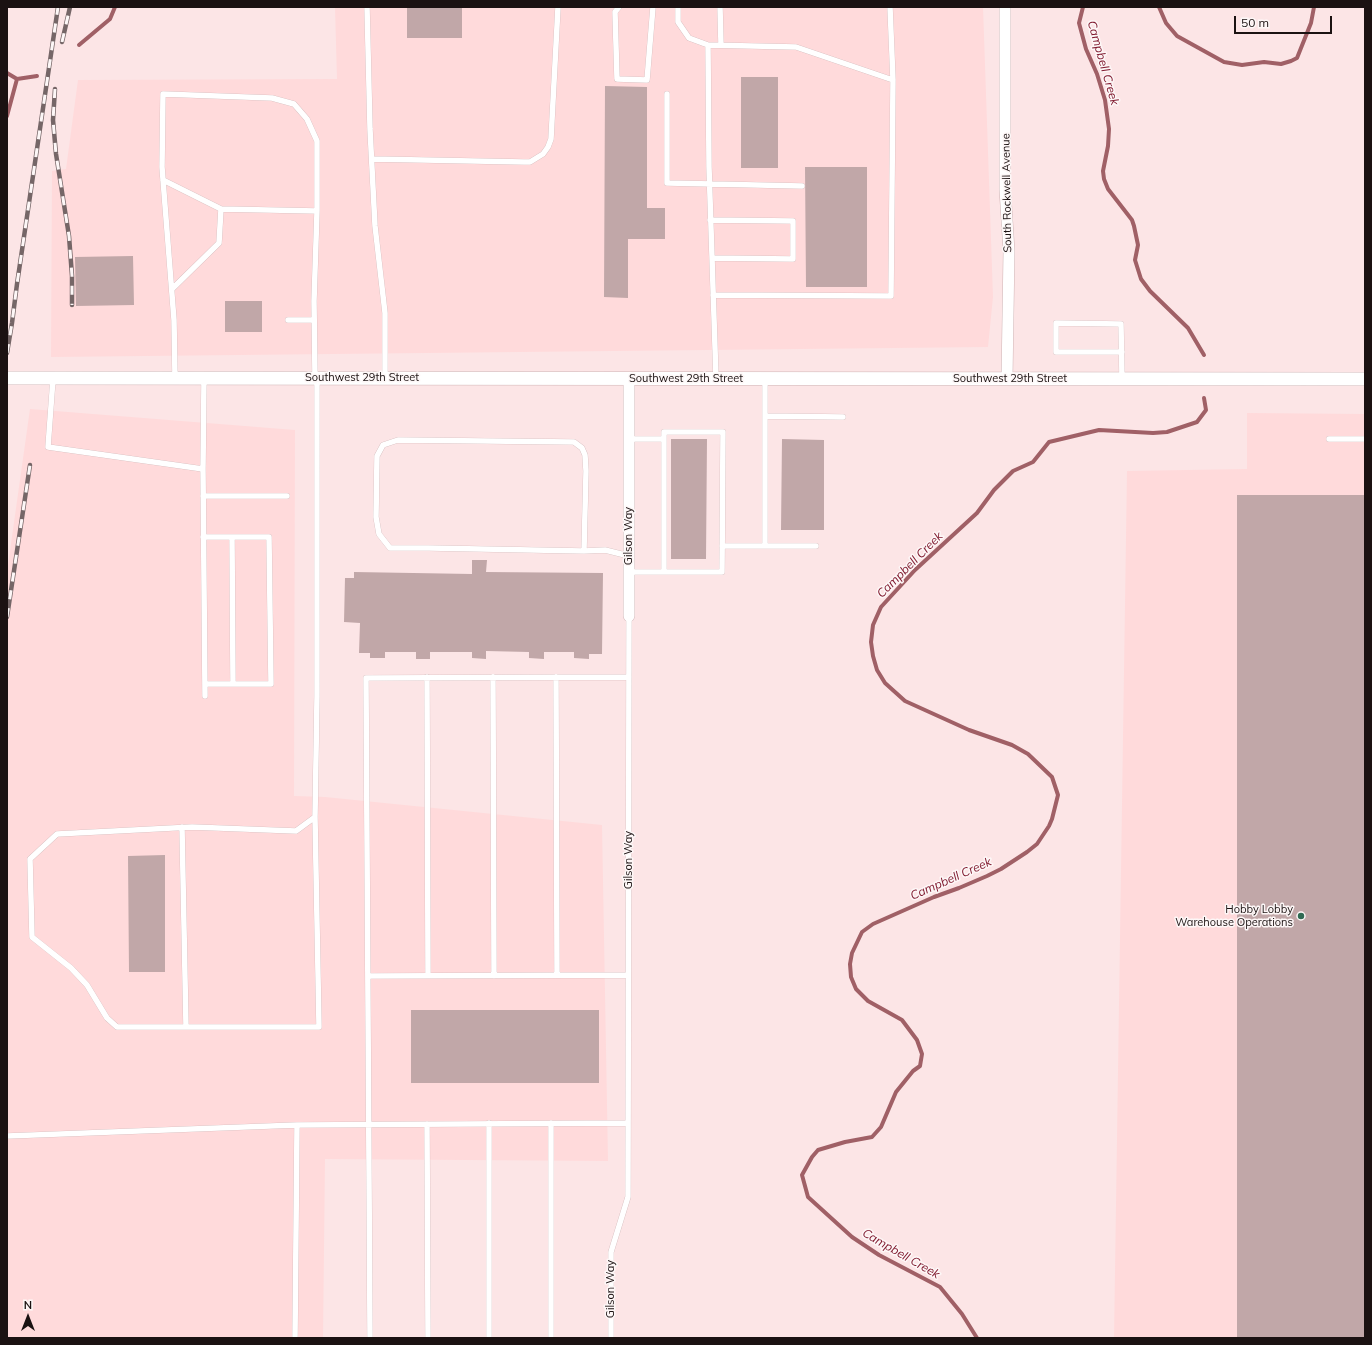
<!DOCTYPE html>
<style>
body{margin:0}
#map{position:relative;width:1372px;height:1345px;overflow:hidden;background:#fce5e6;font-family:Mulish,sans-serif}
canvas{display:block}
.frame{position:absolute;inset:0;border:8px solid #1b1212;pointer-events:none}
.north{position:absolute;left:8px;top:1297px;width:40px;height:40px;-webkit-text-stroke:3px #fdf7f7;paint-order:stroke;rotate:0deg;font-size:11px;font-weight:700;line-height:16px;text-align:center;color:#1b1212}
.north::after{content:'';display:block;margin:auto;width:14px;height:18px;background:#1b1212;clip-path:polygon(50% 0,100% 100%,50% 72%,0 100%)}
.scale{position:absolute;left:1234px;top:16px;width:98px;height:18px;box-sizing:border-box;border:2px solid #1b1212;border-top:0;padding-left:5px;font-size:12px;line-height:14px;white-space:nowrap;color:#1b1212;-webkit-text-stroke:3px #fdf7f7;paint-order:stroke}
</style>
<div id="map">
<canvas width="1372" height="1345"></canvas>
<div class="frame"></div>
<div class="north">N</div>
<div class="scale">50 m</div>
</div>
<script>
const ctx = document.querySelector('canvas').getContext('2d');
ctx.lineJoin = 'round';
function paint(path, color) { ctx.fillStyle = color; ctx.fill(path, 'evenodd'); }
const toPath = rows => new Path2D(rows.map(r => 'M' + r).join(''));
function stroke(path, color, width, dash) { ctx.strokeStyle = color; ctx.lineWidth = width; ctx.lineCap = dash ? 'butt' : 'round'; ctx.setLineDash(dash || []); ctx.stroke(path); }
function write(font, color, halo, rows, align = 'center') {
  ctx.font = font + ' Mulish,sans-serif'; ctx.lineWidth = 3; ctx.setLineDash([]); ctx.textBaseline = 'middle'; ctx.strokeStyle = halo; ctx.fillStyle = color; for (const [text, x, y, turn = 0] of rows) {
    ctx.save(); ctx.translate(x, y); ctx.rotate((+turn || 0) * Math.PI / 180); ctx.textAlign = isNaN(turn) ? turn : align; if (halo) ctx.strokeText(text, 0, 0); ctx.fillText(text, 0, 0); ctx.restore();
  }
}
const built = toPath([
 [335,7,983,7,993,297,988,347,51,357,52,171,66,169,78,80,337,79],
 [30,409,295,430,294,796,325,797,602,825,608,1161,325,1159,323,1338,7,1338,7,572],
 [1247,413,1365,414,1365,1338,1114,1338,1127,471,1247,469]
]);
const stream = toPath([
 [1083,7,1079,23,1086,49,1097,74,1105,100,1109,129,1108,146,1103,171,1104,179,1108,189,1132,220,1134,226,1138,245,1135,260,1141,279,1150,291,1188,328,1204,355],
 [1159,7,1166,23,1177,36,1224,62,1242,65,1264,62,1281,64,1291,61,1297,58,1311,23,1314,7],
 [79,45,110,19,115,7],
 [7,73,17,79,37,76],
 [7,116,17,79],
 [977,1338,962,1314,940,1287,879,1255,852,1237,808,1197,802,1175,812,1157,818,1150,845,1142,872,1137,881,1127,896,1092,913,1071,920,1066,922,1054,917,1040,902,1020,868,1001,856,989,851,977,850,964,852,953,862,932,873,924,934,897,959,888,987,876,1001,869,1027,852,1037,844,1049,826,1052,819,1058,795,1052,777,1028,754,1012,745,969,730,905,701,885,683,877,670,873,656,871,642,873,625,881,607,915,570,977,513,994,490,1013,471,1033,462,1049,442,1099,430,1153,433,1167,432,1197,422,1206,410,1204,398]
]);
const building = toPath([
 [407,7,462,7,462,38,407,38],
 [741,77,778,77,778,168,741,168],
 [605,86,647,87,647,208,665,208,665,239,628,239,628,298,604,297],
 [805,167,867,167,867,287,806,287],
 [133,256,134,305,76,306,75,257],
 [225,301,262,301,262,332,225,332],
 [671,439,707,439,706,559,671,559],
 [782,439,824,440,824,530,781,530],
 [1237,495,1365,495,1365,1338,1237,1338],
 [472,560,487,560,486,572,603,573,602,654,589,654,589,659,574,658,574,652,544,652,544,659,529,658,529,652,486,651,486,659,472,658,472,652,430,652,430,659,416,659,416,652,385,652,385,658,370,658,370,653,359,653,360,623,344,622,345,578,354,578,354,572,472,574],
 [165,855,165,972,129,972,128,856],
 [411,1010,599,1010,599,1083,411,1083]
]);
const service = toPath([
 [367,7,370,129,375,226,385,313,385,378],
 [619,7,615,12,617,79,647,80,653,7],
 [678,7,678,22,689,38,708,45],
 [720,7,721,45],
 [667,94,667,183,802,186],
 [372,159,524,162,530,162,543,154,548,147,551,139,558,7],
 [163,180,221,209],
 [710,220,793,221,793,259,712,258],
 [172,289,219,243,221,209,317,211],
 [713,295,891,296,893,80,890,7],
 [288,320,314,320],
 [1122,352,1056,352,1056,323,1121,324,1122,379],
 [175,378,174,320,162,167,163,94,272,98,294,104,307,119,317,141,317,211,314,301,315,378],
 [204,378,203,469,205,696],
 [716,378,709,167,708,45,796,47,893,80],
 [53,379,48,447,203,469],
 [765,416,843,417],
 [664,432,723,432,722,572,664,572,664,432],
 [629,439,664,439],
 [1329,439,1365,439],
 [203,496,287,496],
 [203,537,269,537,271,684,205,684],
 [232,537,233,684],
 [722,546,816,546],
 [765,546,765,379],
 [584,551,586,471,585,455,582,448,574,442,398,440,383,445,377,456,376,517,379,534,390,548,429,548,584,551,605,550,629,556],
 [629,572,664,572],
 [427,677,428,976],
 [493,677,494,976],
 [556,677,557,975],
 [315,817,319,1027,117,1027,107,1018,87,985,71,968,32,937,30,859,57,834,192,827,296,831,315,817,317,696,317,379],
 [182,827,186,1027],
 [368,976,628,975],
 [489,1123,489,1338],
 [551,1123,551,1338],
 [427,1124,428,1338],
 [297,1125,628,1123],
 [7,1136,297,1125,295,1338],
 [370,1338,366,678,629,677],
 [611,1338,611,1252,628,1197,629,616]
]);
const minor = toPath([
 [1005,7,1005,190,1009,251,1007,379],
 [629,616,629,379]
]);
const tertiary = toPath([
 [7,378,1365,379]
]);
const rail = toPath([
 [62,42,70,7],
 [55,89,53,120,56,154,69,236,72,276,72,305],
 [7,353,12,323,17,284,58,7],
 [7,617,30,465]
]);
const markers = [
 [1301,916,4,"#306a53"]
];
const streetNames = [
 ["South Rockwell Avenue",1007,193,-91],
 ["Southwest 29th Street",362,378],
 ["Southwest 29th Street",686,379],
 ["Southwest 29th Street",1010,379],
 ["Gilson Way",629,536,-90],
 ["Gilson Way",629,860,-90],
 ["Gilson Way",611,1289,-90]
];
const poiNames = [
 ["Hobby Lobby",1293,910],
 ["Warehouse Operations",1293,923]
];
const waterNames = [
 ["Campbell Creek",1103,63,74],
 ["Campbell Creek",910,565,-45],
 ["Campbell Creek",951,879,-24],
 ["Campbell Creek",901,1254,30]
];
paint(built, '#ffdadb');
stroke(stream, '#a06066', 4);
paint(building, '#c1a7a8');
stroke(service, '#cfb4b5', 6);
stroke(minor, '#cfb4b5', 12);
stroke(tertiary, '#cfb4b5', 14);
stroke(service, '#fff', 5.5);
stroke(minor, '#fff', 11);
stroke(tertiary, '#fff', 13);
stroke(rail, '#756667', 4.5);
stroke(rail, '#fdf7f7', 3, [9]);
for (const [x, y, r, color] of markers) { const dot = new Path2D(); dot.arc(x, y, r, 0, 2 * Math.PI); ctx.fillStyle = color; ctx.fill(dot); stroke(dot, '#fdf7f7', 1.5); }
write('11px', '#1b1212', '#fdf7f7', streetNames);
write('11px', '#1b1212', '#fdf7f7', poiNames, 'right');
write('italic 12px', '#801a2f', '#fdf7f7', waterNames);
</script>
